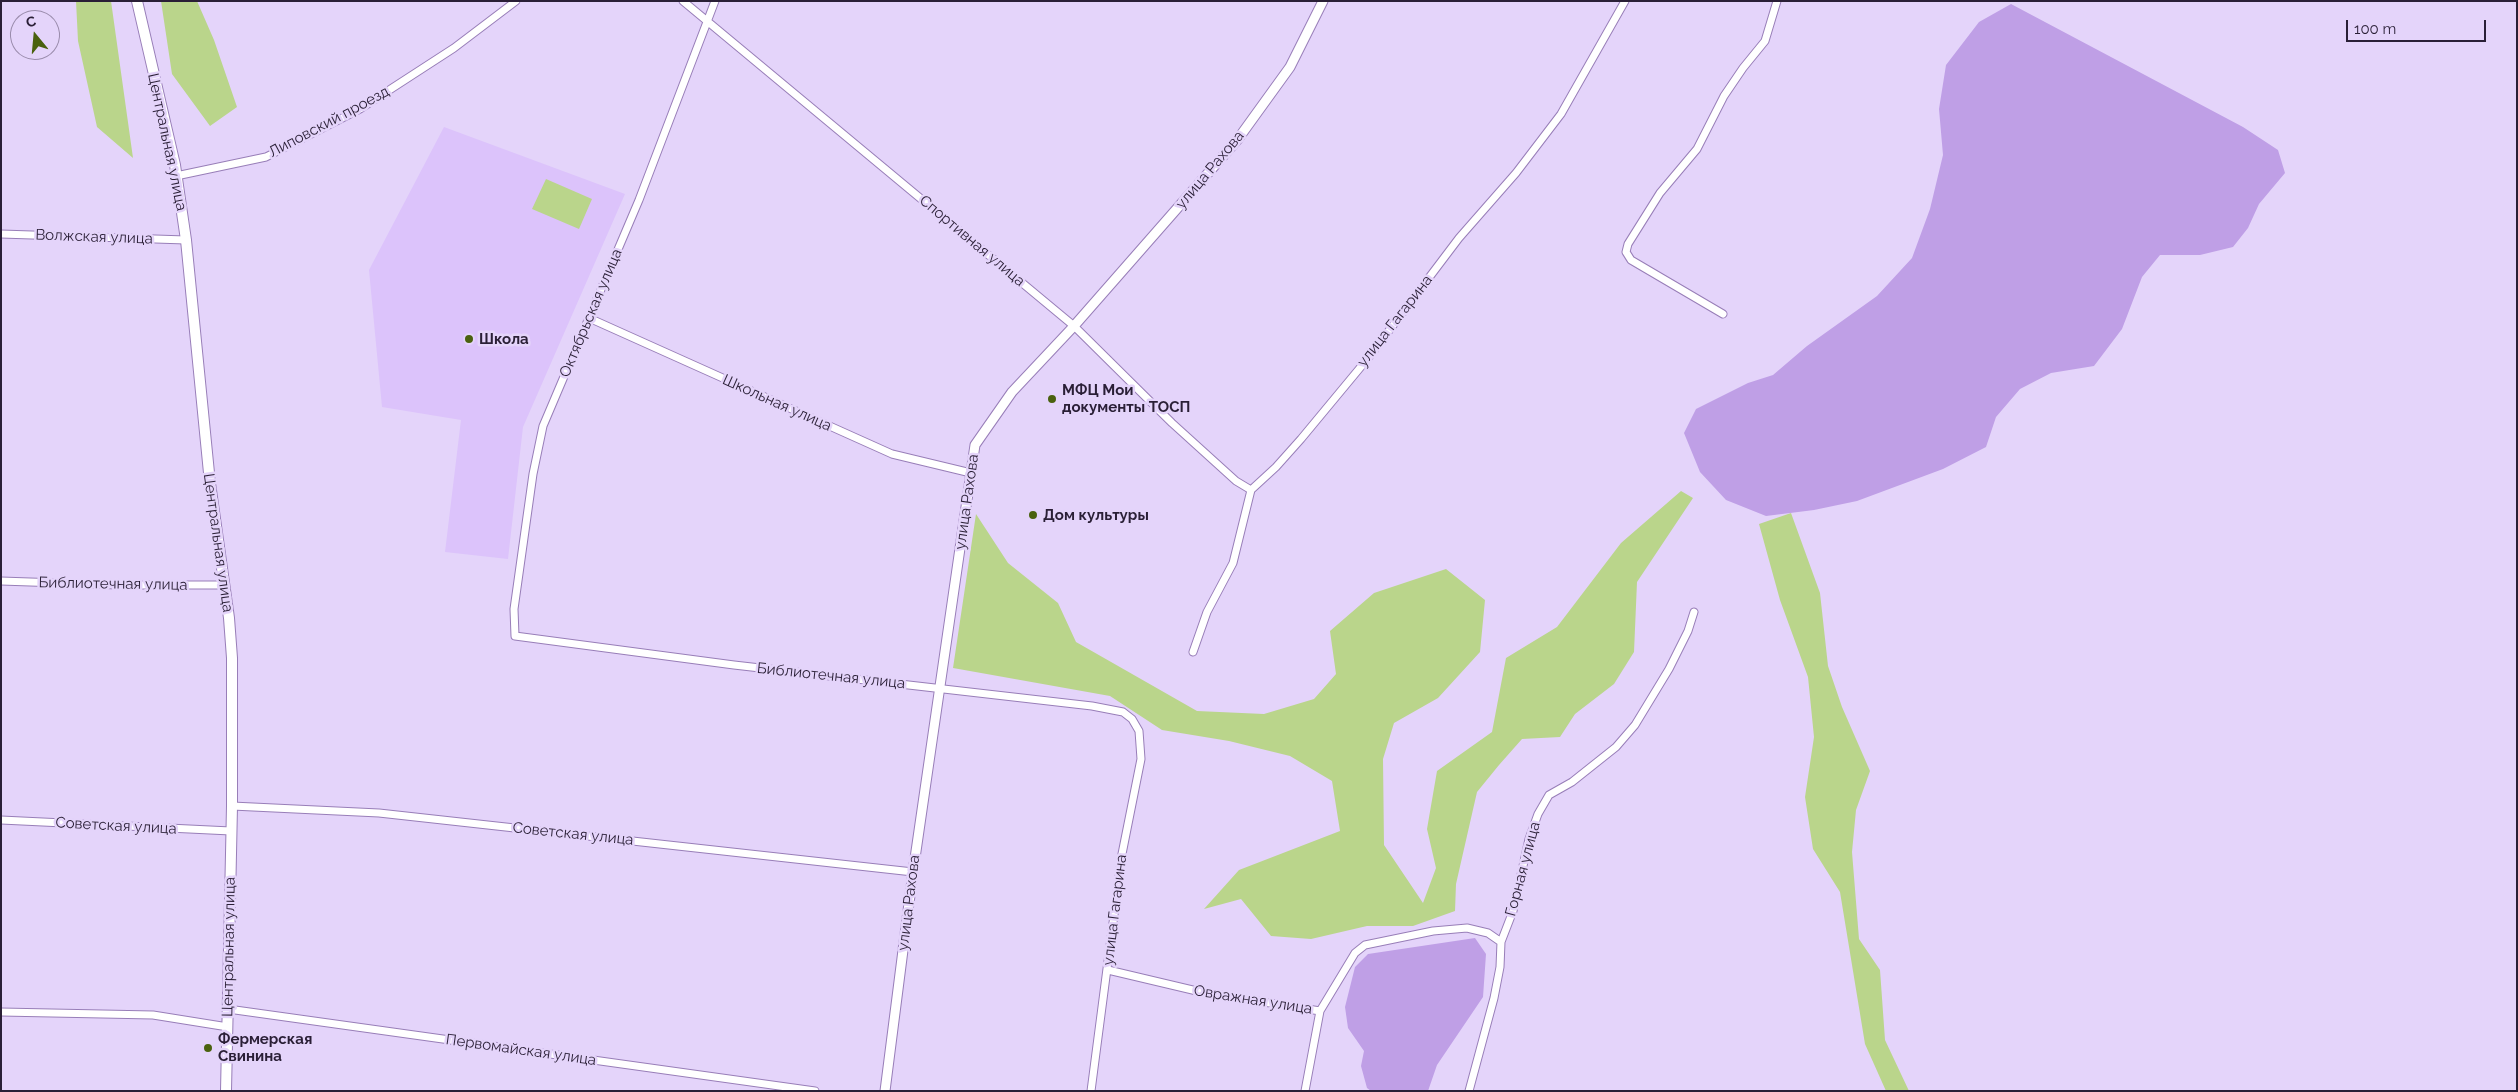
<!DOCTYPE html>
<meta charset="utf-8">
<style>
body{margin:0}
#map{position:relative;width:2518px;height:1092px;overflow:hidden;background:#e4d4fa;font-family:Raleway,sans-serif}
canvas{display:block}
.frame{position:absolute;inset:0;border:2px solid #2a1f36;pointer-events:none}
.north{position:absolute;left:10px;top:10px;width:50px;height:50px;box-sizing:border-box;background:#e4d4fa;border:1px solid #9a8cac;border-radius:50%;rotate:343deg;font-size:14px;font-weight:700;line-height:20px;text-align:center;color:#2a1f36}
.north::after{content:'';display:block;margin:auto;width:18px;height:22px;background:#4a610e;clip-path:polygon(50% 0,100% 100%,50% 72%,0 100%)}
.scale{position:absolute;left:2346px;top:20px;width:140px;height:22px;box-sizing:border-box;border:2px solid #2a1f36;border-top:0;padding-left:6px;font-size:15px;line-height:18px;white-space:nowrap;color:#2a1f36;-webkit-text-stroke:4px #e4d4fa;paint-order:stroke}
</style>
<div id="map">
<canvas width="2518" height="1092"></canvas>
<div class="frame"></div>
<div class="north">С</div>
<div class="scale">100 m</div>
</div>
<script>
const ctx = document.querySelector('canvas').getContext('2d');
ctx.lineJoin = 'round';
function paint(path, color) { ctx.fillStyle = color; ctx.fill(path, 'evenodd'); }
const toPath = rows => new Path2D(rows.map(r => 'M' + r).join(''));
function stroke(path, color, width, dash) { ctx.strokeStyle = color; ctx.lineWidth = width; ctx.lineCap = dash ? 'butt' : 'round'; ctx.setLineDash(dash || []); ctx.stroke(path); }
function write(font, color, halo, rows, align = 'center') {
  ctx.font = font + ' Raleway,sans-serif'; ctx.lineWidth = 5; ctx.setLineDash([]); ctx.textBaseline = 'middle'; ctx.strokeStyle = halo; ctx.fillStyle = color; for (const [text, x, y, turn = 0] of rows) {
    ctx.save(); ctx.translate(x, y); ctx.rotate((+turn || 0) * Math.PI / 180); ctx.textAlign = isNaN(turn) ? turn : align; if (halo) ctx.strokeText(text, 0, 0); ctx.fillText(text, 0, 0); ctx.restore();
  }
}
const built = toPath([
 [444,127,625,194,523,427,508,559,445,552,461,420,382,407,369,270]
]);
const green = toPath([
 [76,1,111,1,133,158,97,127,78,41],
 [161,1,197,1,214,40,237,107,210,126,172,74],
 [546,179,592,199,579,229,532,209],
 [1681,491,1693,498,1637,582,1634,652,1614,684,1575,714,1560,737,1522,739,1499,765,1477,792,1456,884,1455,911,1413,926,1367,926,1311,939,1271,936,1241,899,1204,909,1239,870,1340,831,1332,781,1290,756,1229,741,1162,730,1110,696,953,668,976,514,1008,563,1058,603,1076,642,1197,711,1264,714,1314,699,1336,674,1330,631,1374,593,1446,569,1485,600,1480,652,1438,698,1394,723,1383,759,1384,845,1423,903,1436,868,1427,829,1437,771,1492,732,1506,658,1557,627,1621,543],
 [1791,513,1820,593,1828,666,1842,707,1870,771,1856,810,1852,852,1859,939,1880,970,1885,1040,1909,1091,1886,1091,1865,1044,1840,892,1813,849,1805,797,1814,737,1808,677,1780,600,1759,524]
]);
const water = toPath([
 [2011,4,2243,127,2278,150,2285,173,2259,204,2248,228,2233,247,2200,255,2160,255,2142,277,2122,329,2094,366,2051,373,2020,389,1996,417,1986,447,1943,469,1857,501,1814,510,1766,516,1726,500,1700,472,1684,433,1696,409,1748,383,1773,375,1807,346,1877,296,1912,258,1930,209,1943,155,1939,109,1946,65,1979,22],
 [1475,938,1486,954,1483,997,1437,1065,1428,1091,1371,1091,1367,1088,1361,1066,1364,1051,1348,1028,1345,1007,1355,967,1368,954]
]);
const minor = toPath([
 [683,1,1074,326,1172,423,1236,481,1251,490],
 [715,1,639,200,543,426,533,474,514,609,515,636,734,665,1092,706,1123,712,1132,719,1139,731,1141,759,1122,854,1091,1091],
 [176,176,266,157,360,109,454,48,516,1],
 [1,234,186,240],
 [1723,314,1631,260,1626,252,1628,244,1660,193,1697,149,1724,96,1743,68,1765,41,1777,1],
 [589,318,892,454,971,473],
 [1,581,118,585,224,585],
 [1193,652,1207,612,1233,563,1251,490,1276,467,1301,439,1369,357,1459,238,1516,173,1561,114,1625,1],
 [232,806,379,813,913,872],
 [1,820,231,831],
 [1108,970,1201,992,1320,1011,1305,1091],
 [228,1009,815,1091],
 [1320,1011,1355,953,1365,945,1433,931,1467,928,1488,933,1501,942],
 [1,1012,153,1015,228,1027],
 [1469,1091,1494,998,1500,967,1501,942,1513,911,1529,839,1538,814,1549,795,1572,782,1616,747,1635,725,1669,669,1688,631,1694,612]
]);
const tertiary = toPath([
 [885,1091,913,872,975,445,1012,392,1074,326,1238,139,1290,67,1323,1]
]);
const secondary = toPath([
 [137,1,175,165,186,240,210,483,229,618,232,658,232,806,226,1091]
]);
const markers = [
 [469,339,5,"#4a610e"],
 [1052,399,5,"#4a610e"],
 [1033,515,5,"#4a610e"],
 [208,1048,5,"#4a610e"]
];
const streetNames = [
 ["Липовский проезд",329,122,-28],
 ["Центральная улица",167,142,78],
 ["улица Рахова",1210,170,-50],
 ["Волжская улица",94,237,2],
 ["Спортивная улица",972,241,40],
 ["Октябрьская улица",591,313,-67],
 ["улица Гагарина",1395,321,-52],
 ["Школьная улица",777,403,24],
 ["улица Рахова",967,502,-82],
 ["Центральная улица",218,543,82],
 ["Библиотечная улица",113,584,1],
 ["Библиотечная улица",831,676,6],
 ["Советская улица",116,826,3],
 ["Советская улица",573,834,6],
 ["Горная улица",1523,869,-75],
 ["улица Рахова",909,903,-83],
 ["улица Гагарина",1115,910,-83],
 ["Центральная улица",229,947,-89],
 ["Овражная улица",1253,1000,9],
 ["Первомайская улица",521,1050,8]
];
const poiNames = [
 ["Школа",479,339],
 ["МФЦ Мои",1062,390],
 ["документы ТОСП",1062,407],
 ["Дом культуры",1043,515],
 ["Фермерская",218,1039],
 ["Свинина",218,1056]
];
paint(built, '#dcc3fb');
paint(green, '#bad58b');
paint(water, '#bf9fe6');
stroke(minor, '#987eb8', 9);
stroke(tertiary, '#987eb8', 11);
stroke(secondary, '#987eb8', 12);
stroke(minor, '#fff', 7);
stroke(tertiary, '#fff', 9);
stroke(secondary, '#fff', 10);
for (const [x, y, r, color] of markers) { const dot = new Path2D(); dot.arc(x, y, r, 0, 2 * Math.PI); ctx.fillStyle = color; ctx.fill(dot); stroke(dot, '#e4d4fa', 2); }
write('15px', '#2a1f36', '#e4d4fa', streetNames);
write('bold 15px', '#2a1f36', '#e4d4fa', poiNames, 'left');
</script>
